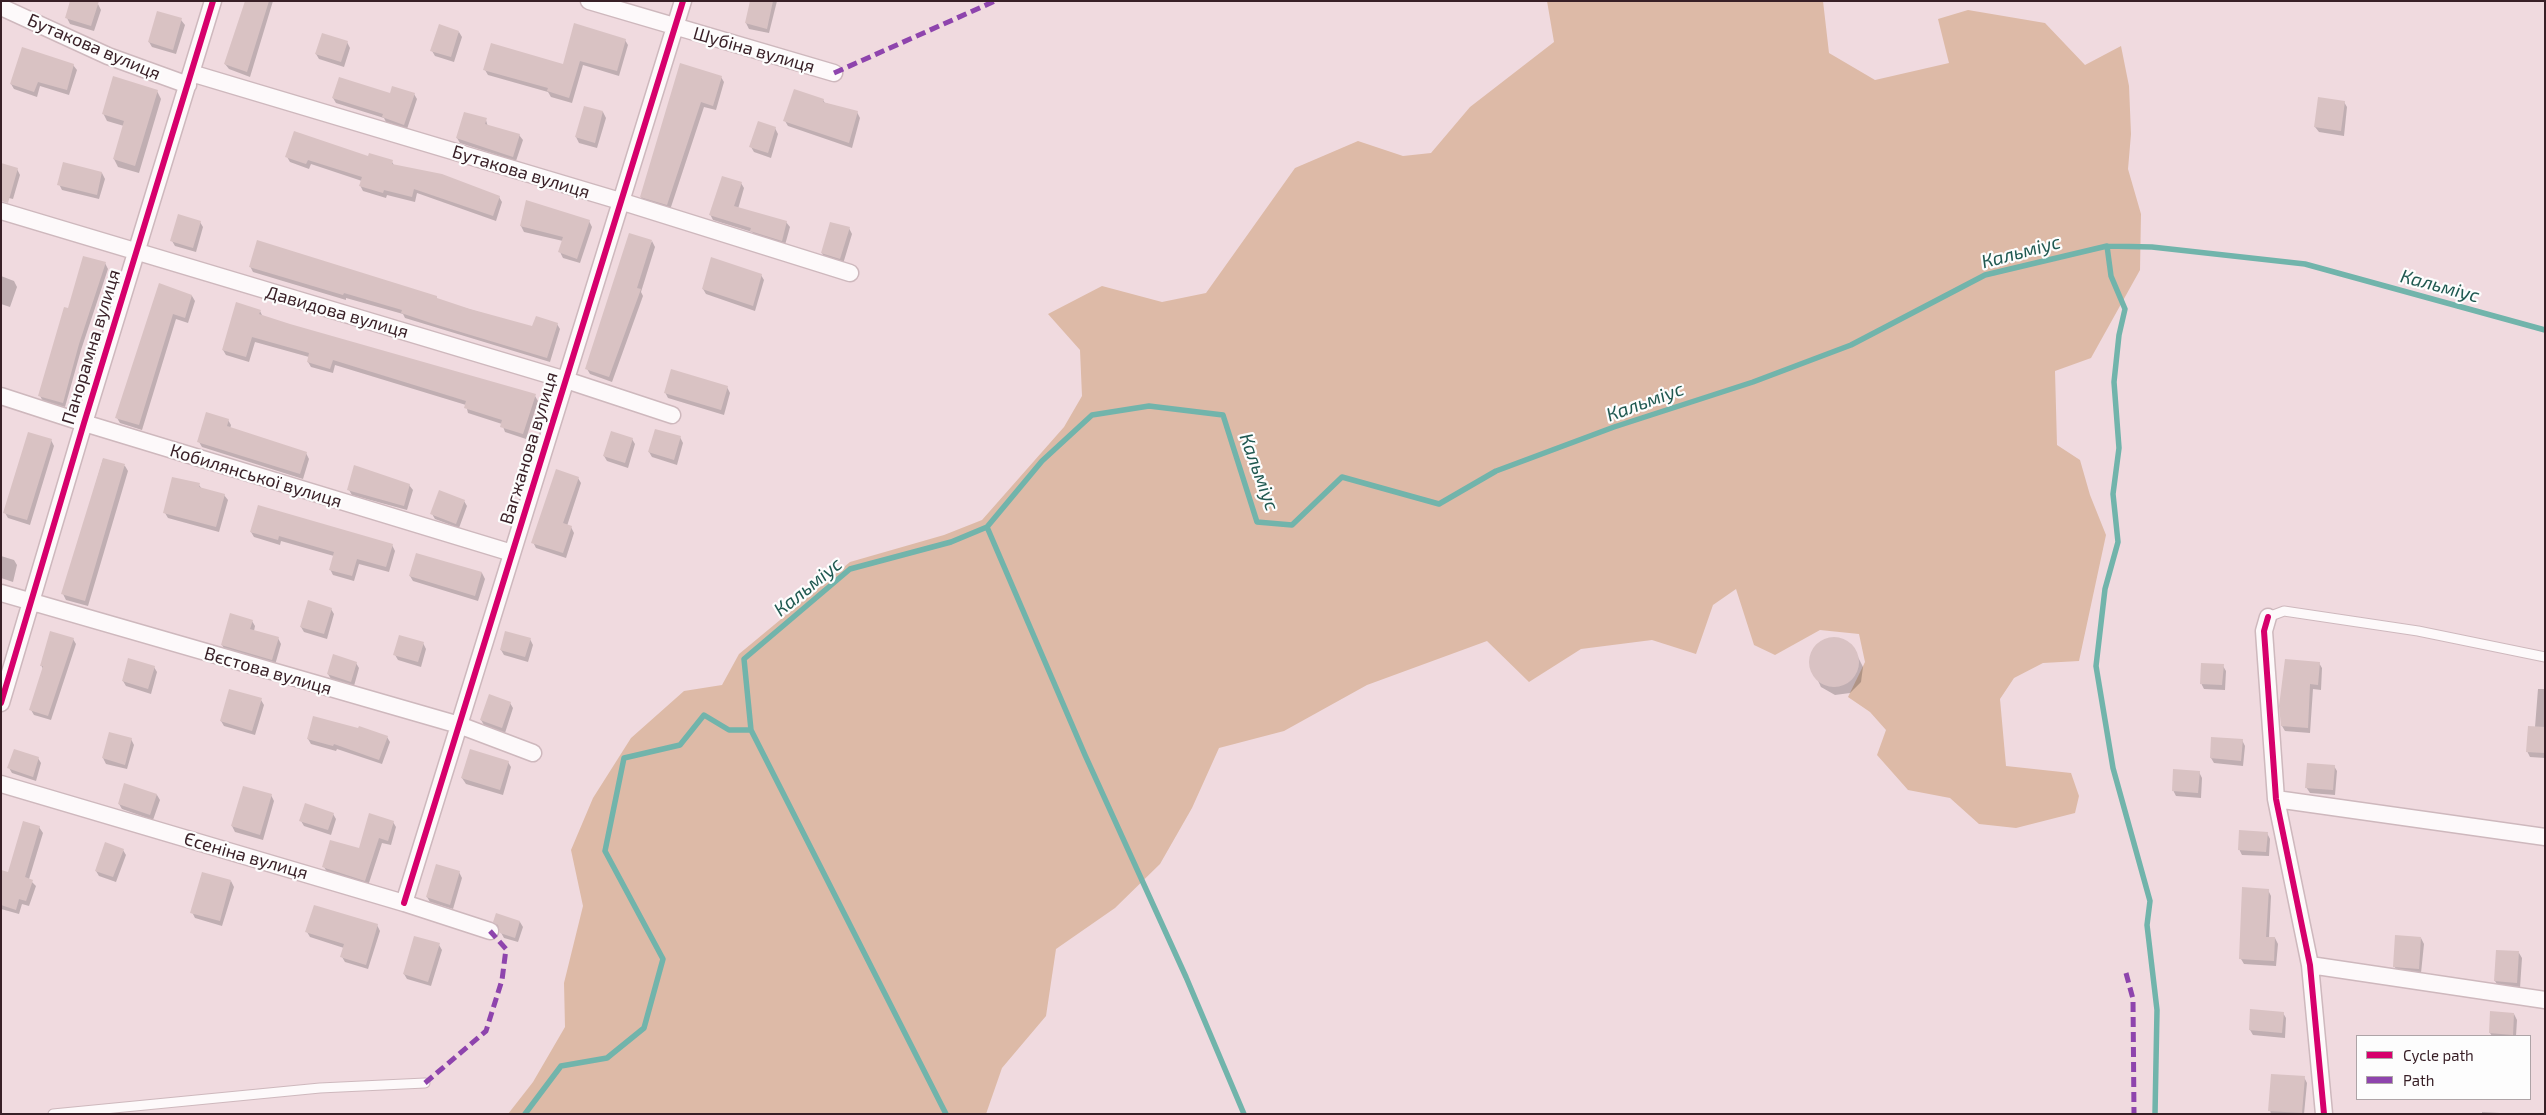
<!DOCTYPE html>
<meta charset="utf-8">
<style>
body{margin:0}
#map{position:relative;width:2546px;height:1115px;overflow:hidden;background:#f0dadf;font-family:"Exo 2",sans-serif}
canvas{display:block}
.frame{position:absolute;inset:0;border:2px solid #381f26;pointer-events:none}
.legend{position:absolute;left:2356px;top:1035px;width:175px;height:65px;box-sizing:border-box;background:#fdfdfd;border:1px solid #aea4a7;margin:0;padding:6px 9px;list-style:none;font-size:15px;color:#381f26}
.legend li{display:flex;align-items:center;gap:10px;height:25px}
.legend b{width:25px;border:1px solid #aea4a7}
</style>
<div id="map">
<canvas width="2546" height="1115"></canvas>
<div class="frame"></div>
<ul class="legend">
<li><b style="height:6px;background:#d6006c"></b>Cycle path</li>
<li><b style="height:6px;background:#8e44ad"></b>Path</li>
</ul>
</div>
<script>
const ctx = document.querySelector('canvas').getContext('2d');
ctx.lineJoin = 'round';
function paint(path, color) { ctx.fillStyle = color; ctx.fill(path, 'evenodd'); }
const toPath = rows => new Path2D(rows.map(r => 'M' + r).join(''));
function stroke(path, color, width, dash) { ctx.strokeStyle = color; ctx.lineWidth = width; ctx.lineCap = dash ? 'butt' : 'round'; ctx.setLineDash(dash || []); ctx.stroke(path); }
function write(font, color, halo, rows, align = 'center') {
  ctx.font = font + ' "Exo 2",sans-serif'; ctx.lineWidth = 4.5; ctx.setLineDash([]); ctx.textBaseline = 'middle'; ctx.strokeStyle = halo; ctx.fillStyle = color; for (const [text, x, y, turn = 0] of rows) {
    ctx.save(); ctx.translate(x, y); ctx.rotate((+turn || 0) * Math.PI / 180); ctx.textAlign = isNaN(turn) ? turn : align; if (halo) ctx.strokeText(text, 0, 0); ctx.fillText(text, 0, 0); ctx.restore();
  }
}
const green = toPath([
 [1547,1,1823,1,1829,53,1875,80,1949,63,1938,19,1968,10,2045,23,2085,65,2121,46,2129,86,2131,134,2128,169,2141,214,2140,270,2091,358,2055,371,2057,445,2080,460,2090,495,2106,535,2079,661,2043,663,2014,678,2000,699,2006,766,2071,773,2079,796,2075,813,2016,828,1979,824,1950,798,1908,790,1877,755,1886,730,1870,712,1848,697,1865,662,1859,634,1820,630,1775,655,1754,645,1736,589,1713,605,1696,654,1652,640,1581,649,1529,682,1487,641,1367,685,1284,731,1219,748,1192,808,1160,864,1115,908,1056,949,1046,1016,1002,1068,986,1114,508,1114,533,1082,565,1027,564,983,583,906,571,850,593,798,631,738,684,691,722,685,739,654,850,562,944,535,982,520,1064,427,1082,396,1080,350,1048,314,1102,286,1162,302,1206,293,1295,168,1358,141,1403,156,1431,153,1470,107,1554,42]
]);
const shadow = toPath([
 [246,1,273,1,250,77,229,69,225,64],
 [751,1,777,1,769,33,749,29,746,23],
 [98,4,101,10,94,31,70,24,67,18],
 [181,20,185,25,176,54,152,47,149,42],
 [459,32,462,37,454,62,435,56,432,51],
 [625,40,628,45,619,76,583,65,572,103,551,97,548,92,488,75,485,70,564,65],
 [347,42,350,48,344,67,319,59,316,54],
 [681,64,721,77,724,82,716,110,704,107,670,210,644,202,641,197],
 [73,65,77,70,69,95,40,86,37,97,14,89,11,84],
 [157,91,161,99,139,173,118,167,114,159,124,126,107,121,103,113],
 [414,94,417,99,407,129,386,122,384,118,336,103,333,98],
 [823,100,825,103,857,112,860,118,852,148,788,126,785,121],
 [2344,102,2347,107,2344,136,2319,132,2315,127],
 [585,107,603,112,606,118,597,148,579,143,576,137],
 [486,120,488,127,519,135,523,140,516,161,460,143,457,138],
 [775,128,778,134,771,158,754,152,751,147],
 [287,157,369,158,392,162,394,165,499,197,502,202,496,221,417,193,415,202,387,195,386,198,363,191,360,185,362,181,311,164,309,169,290,162],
 [17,169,20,175,13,199,1,196],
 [102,173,105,179,99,199,62,190,59,184],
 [741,183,744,188,738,209,786,222,790,227,785,245,755,236,752,232,713,220,710,214],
 [589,221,592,227,580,263,563,258,560,252,563,241,524,232,521,226],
 [200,222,203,227,196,252,175,246,172,241],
 [849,228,852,234,843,264,825,259,822,253],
 [652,241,655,247,641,292,643,296,612,382,590,374,587,369],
 [105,263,108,269,81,350,65,407,43,401,40,396,69,309],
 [250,266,438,300,533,328,557,324,560,329,550,362,405,318,403,314,346,298,346,300,253,272],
 [761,275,764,280,755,311,706,294,703,289],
 [1,276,14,281,17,287,10,307,1,304],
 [159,285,192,296,195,301,188,323,176,319,142,430,120,423,117,418],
 [260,311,263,317,535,396,538,401,526,439,505,432,502,424,468,413,466,405,335,365,333,373,311,367,308,362,309,357,255,342,249,362,226,355,223,350],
 [727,387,730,393,724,415,668,398,665,392],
 [228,420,231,425,230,429,306,453,309,459,303,479,202,447,199,442],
 [680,437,683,443,677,465,652,457,649,452],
 [632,439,635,444,628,468,607,461,604,456],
 [51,440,54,446,30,525,8,518,5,513],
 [103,459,125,466,128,471,88,606,66,600,63,594],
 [578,478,581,483,567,526,571,527,574,533,566,558,536,548,533,542],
 [199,485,202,489,224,495,228,500,219,532,168,518,165,513],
 [409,485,413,490,407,510,352,495,349,490],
 [464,501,467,506,459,528,435,519,432,514],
 [251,532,392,545,395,551,389,572,359,564,354,581,333,575,330,569,334,556,281,541,280,545,254,537],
 [417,555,482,573,485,579,478,601,413,581,410,576],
 [1,556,14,560,17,565,13,582,1,578],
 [331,609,334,614,327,639,304,632,301,627],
 [252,621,255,626,254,631,278,638,281,644,275,665,225,650,222,645],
 [1835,638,1843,640,1855,651,1863,667,1861,682,1850,693,1835,695,1821,687,1810,664,1815,648,1820,643],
 [73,639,76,644,51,720,34,715,31,710,43,669,41,665],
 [530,639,533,645,528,662,504,655,501,650],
 [423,643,426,649,421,667,398,660,395,655],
 [356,663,359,668,354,686,331,679,328,674],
 [2319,663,2322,668,2321,690,2313,689,2310,733,2285,731,2282,726],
 [2223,666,2226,671,2225,690,2204,689,2201,683],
 [154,667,157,672,151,694,126,686,123,681],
 [2538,689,2545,689,2545,758,2530,757,2527,751,2535,727],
 [261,700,264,705,255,735,224,726,221,721],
 [510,703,513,708,505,733,484,725,481,720],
 [387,737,390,742,382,764,337,749,336,751,311,744,308,739],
 [131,739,134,745,127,769,106,764,103,758],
 [2242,740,2245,746,2243,766,2214,763,2211,758],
 [38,758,41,763,36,781,12,773,9,768],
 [508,762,511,767,503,795,466,784,462,778],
 [2334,766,2337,771,2335,795,2310,793,2306,787],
 [2199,772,2202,778,2201,798,2176,796,2173,790],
 [157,795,160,800,153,820,122,809,119,804],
 [271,795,274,801,263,840,235,832,232,826],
 [333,814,336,819,331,835,304,826,301,821],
 [393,822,396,827,391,845,382,843,368,886,327,872,324,867,360,850],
 [39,827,43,833,29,879,36,886,29,906,22,904,19,914,1,909,1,871,9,873],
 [2267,833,2270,839,2269,856,2242,855,2239,849],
 [123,850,126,855,116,882,99,876,96,871],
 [459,872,462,878,453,909,430,902,427,897],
 [231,881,234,887,222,926,195,918,192,912],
 [2268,890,2271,896,2269,938,2275,938,2278,944,2276,966,2244,964,2241,959],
 [495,922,520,922,523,927,518,942,504,938],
 [377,925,380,931,368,969,345,962,342,957,344,948,310,937,307,932],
 [2421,938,2424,944,2421,973,2398,972,2394,966],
 [439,945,442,950,431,986,407,979,404,974],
 [2497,951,2519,953,2522,958,2520,988,2498,986,2495,981],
 [2283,1013,2286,1018,2285,1038,2253,1035,2250,1030],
 [2514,1014,2517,1020,2516,1036,2492,1036,2490,1033],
 [2304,1077,2307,1083,2304,1114,2271,1114,2270,1110],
 [2482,1112,2500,1113,2500,1114,2482,1114]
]);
const stream = toPath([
 [2107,246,2111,276,2125,309,2119,335,2114,382,2119,448,2113,494,2118,542,2105,589,2096,666,2113,768,2150,901,2147,925,2157,1010,2155,1114],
 [987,527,1085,755,1186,977,1244,1114],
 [751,730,946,1114],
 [525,1114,561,1066,607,1058,644,1028,663,959,605,851,624,758,680,745,704,715,729,730,751,730,744,659,850,569,951,542,987,527,1042,461,1092,415,1149,406,1223,415,1257,522,1292,525,1342,477,1439,504,1496,471,1614,427,1753,382,1851,345,1985,275,2107,246,2152,247,2305,264,2545,330]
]);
const building = toPath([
 [70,1,99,1,91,26,65,18],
 [245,1,269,1,247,72,224,64],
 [750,1,773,1,767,29,745,23],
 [157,11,182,18,173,50,148,42],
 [574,23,626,39,617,71,580,61,569,98,547,91,548,88,483,70,491,43,563,64],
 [439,24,459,31,451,57,430,51],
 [322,33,348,41,341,62,315,54],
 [22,47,74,64,67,90,38,82,34,92,10,84],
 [680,63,722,76,713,106,701,102,667,205,640,197],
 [113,76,158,90,135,166,113,159,124,121,102,114],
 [339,77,390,93,392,86,415,93,404,125,382,117,383,114,332,98],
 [794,89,824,99,823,102,858,111,849,143,783,121],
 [2318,97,2345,101,2341,131,2314,127],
 [584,106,603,111,595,143,575,137],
 [464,112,487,118,485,124,520,134,513,157,456,138],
 [758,121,776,127,768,153,749,147],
 [294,131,368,156,369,153,393,160,392,164,442,174,500,196,493,216,414,189,412,197,384,190,383,193,359,186,362,177,308,160,306,164,285,157],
 [63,162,102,172,97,195,57,185],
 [1,163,18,168,8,203,1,201],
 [722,176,742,182,734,206,787,221,782,241,750,231,751,228,709,215],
 [526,200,590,220,577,259,558,252,563,237,520,226],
 [178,214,201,221,193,248,170,241],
 [830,222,850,227,840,259,821,253],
 [629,233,652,240,637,288,641,289,609,377,585,369],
 [257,240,437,296,437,298,470,309,532,326,536,316,558,323,547,358,434,324,401,313,402,310,344,293,343,295,249,267],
 [83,256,106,262,79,344,63,403,38,396,64,307,68,308],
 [711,257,762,274,753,306,702,289],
 [159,283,192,295,185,318,173,314,139,425,115,418],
 [236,302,261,310,259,314,290,324,536,394,523,434,500,427,502,420,464,408,466,401,333,360,330,369,307,362,309,353,252,337,246,357,222,350],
 [671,369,728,386,721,410,664,393],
 [206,412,229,419,227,426,307,452,300,474,197,442],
 [655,429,681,436,674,460,648,452],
 [611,431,633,438,625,463,603,456],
 [28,432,52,439,27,520,3,513],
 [103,458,125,464,85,601,61,594],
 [354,465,410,484,404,506,347,490],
 [556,469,579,477,563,523,572,526,563,553,531,543],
 [172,477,200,483,199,487,225,494,216,527,163,513],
 [439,490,465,500,456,524,430,514],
 [258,505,393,544,386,567,357,559,352,576,329,570,334,552,279,536,278,540,250,532],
 [416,553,482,572,475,596,409,576],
 [308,600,332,608,324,634,300,627],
 [230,613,253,620,250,629,279,637,272,660,221,645],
 [50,631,74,638,48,716,29,710,43,666,40,666],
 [505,631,531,638,525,657,500,650],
 [399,635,424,642,418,662,393,655],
 '1809 662a25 25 0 1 1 50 0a25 25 0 1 1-50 0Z',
 [333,654,357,662,351,682,327,674],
 [128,658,155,666,148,689,122,681],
 [2285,659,2320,662,2318,685,2310,684,2308,728,2281,726,2279,706],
 [2201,663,2224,664,2222,685,2200,684],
 [229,689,262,698,252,731,220,721],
 [489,694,511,702,502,728,480,720],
 [313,716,358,728,359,726,388,736,379,760,334,744,333,746,307,739],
 [2528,726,2545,727,2545,753,2526,752],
 [109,732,132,738,125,765,102,758],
 [2211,737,2243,739,2241,761,2210,758],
 [14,749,39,757,33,777,7,768],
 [470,749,509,761,500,790,461,778],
 [2307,763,2335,765,2333,790,2305,788],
 [2173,769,2200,771,2198,793,2172,791],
 [124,783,157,794,150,815,118,804],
 [243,786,272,794,260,835,231,826],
 [305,803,334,813,328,830,299,821],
 [369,813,394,821,388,841,379,838,365,881,322,867,330,840,359,848],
 [23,821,40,826,25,877,33,880,26,901,19,899,16,910,1,905,1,870,8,872],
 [2239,830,2268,832,2266,852,2238,850],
 [105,842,124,849,113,877,95,871],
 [436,864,460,871,450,905,426,897],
 [202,872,231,880,220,921,190,913],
 [2242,887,2269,889,2266,937,2275,937,2274,961,2239,959],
 [314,905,378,924,366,965,340,957,344,944,305,932],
 [496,913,520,921,515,938,500,933,498,925,493,922],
 [2395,935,2421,937,2419,969,2393,967],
 [414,936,440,943,428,982,403,974],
 [2496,950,2519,951,2517,983,2494,981],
 [2250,1009,2284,1012,2282,1033,2249,1030],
 [2490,1011,2514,1013,2513,1035,2489,1033],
 [2271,1074,2305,1076,2302,1113,2268,1111]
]);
const lane = toPath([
 [2268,617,2284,611,2418,631,2545,657],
 [53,1114,320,1088,425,1083]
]);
const street = toPath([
 [589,1,834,73],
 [1,7,108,56,188,85],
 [191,73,620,201,850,273],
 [1,211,566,380,672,415],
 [1,396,84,423,512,553],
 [1,593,459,725,533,753],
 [2268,617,2264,631,2276,799,2310,965,2324,1114],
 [1,703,84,423,213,1],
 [1,784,404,903,490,931],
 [2276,799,2545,837],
 [404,903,683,1],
 [2310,965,2545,1000]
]);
const quiet = toPath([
 [834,73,995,1],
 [2126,973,2133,999,2134,1114],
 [425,1083,486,1031,502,980,506,949,490,931]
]);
const cycleway = toPath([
 [2268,617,2264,631,2276,799,2310,965,2324,1114],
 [1,703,84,423,213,1],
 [404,903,683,1]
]);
const streetNames = [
 ["Бутакова вулиця",94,47,23],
 ["Шубіна вулиця",754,50,16],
 ["Бутакова вулиця",521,172,17],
 ["Давидова вулиця",337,312,16],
 ["Панорамна вулиця",91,347,-73],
 ["Вагжанова вулиця",529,448,-73],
 ["Кобилянської вулиця",256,476,17],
 ["Вєстова вулиця",268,671,16],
 ["Єсеніна вулиця",246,856,16]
];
const waterNames = [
 ["Кальміус",2021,252,-15],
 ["Кальміус",2440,286,15],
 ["Кальміус",1645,402,-20],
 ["Кальміус",1259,472,70],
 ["Кальміус",808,587,-39]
];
paint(green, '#ddbaa7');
paint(shadow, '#0003');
stroke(stream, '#71b4ab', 5.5);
paint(building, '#d9c2c3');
stroke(lane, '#ceb8bd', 11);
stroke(street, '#ceb8bd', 19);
stroke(lane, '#fdf9fa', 9);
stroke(street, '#fdf9fa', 16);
stroke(quiet, '#8e44ad', 5, [10, 5]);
stroke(cycleway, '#d6006c', 6);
write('18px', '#381f26', '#fdfdfd', streetNames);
write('italic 19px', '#205951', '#fdfdfd', waterNames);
</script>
